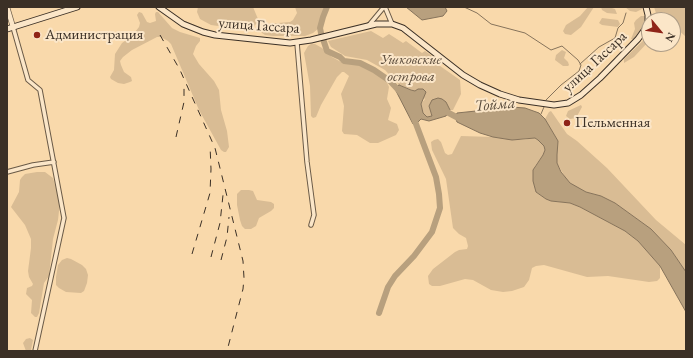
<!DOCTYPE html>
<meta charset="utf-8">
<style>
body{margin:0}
#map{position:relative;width:693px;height:358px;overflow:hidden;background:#f9d9ab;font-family:"EB Garamond",serif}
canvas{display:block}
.frame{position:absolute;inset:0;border:8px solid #3b3026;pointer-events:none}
.north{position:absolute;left:641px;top:12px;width:40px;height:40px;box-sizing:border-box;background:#fbe6c8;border:1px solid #ae9d87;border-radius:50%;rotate:119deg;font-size:11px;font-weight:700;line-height:16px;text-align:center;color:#3b3026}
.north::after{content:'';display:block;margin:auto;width:14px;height:18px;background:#8f2418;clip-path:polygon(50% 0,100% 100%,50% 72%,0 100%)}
</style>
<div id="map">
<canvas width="693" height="358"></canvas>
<div class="frame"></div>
<div class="north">N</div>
</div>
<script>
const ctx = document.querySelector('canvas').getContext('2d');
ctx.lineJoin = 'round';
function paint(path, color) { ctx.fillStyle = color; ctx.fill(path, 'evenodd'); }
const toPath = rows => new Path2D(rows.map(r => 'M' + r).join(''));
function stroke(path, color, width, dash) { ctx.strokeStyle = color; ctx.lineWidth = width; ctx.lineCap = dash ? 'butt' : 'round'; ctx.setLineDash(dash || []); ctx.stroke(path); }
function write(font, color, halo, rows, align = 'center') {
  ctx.font = font + ' "EB Garamond",serif'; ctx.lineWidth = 4; ctx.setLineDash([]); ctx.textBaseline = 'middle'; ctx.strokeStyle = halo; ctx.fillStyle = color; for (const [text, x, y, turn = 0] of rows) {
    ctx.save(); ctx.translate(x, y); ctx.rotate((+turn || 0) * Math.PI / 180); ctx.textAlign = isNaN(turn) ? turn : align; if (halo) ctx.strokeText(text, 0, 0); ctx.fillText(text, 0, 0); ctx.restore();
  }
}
const green = toPath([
 [198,7,253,7,258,19,257,23,251,29,247,30,211,25,200,19,197,12],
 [295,7,325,7,319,28,313,33,305,36,273,36,265,35,262,33,260,29,266,24,290,22,293,20,297,13],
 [588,7,594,7,581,27,571,35,565,34,563,31,566,25,580,16],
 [601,7,609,7,615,9,617,14,607,13,602,10],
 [625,7,643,7,642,9,636,12,630,11],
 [654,7,686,7,686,37,673,25,673,20,662,20,656,13],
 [139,12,142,13,147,22,150,23,156,21,155,14,156,12,158,12,172,28,180,32,200,38,200,41,196,46,193,54,199,64,214,81,219,90,221,110,227,131,229,147,226,152,224,152,221,150,199,110,171,44,168,41,161,37,157,37,132,50,123,57,120,61,121,65,124,72,131,77,132,81,130,82,124,84,118,83,111,79,110,77,114,70,115,54,122,43,132,36,139,27,140,23,137,15],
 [641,16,645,16,647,17,646,23,638,36,633,39,631,39,635,29,634,23,636,20],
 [602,18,618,20,620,24,618,27,602,25,599,23],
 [371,31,383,38,389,34,403,43,406,41,422,53,425,51,432,56,433,61,460,80,461,94,453,110,450,110,446,102,429,106,432,116,427,117,423,113,421,104,425,99,415,91,399,85,385,70,367,60,345,56,331,47,328,41],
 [649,35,649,41,634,57,624,63,624,59],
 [311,44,315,44,322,48,332,57,341,62,360,65,381,76,386,80,389,87,387,99,391,108,388,120,397,124,399,130,396,135,378,143,370,143,357,135,344,134,342,131,344,106,341,94,349,76,344,72,342,72,337,77,321,105,316,117,313,118,311,116,310,86,304,53,308,46],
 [562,50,566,52,564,58,568,62,569,65,568,66,563,66,555,60,556,55],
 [581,105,582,107,576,118,570,119,566,116,568,111],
 [551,111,567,134,577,141,607,168,656,220,686,245,686,272,671,250,651,229,615,203,601,196,586,192,576,188,566,179,557,163,557,155,558,141,545,119,549,112],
 [461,136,493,137,521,140,535,138,538,140,544,146,545,150,543,155,535,166,533,175,536,192,546,199,551,201,570,203,580,207,625,231,638,241,660,266,660,278,657,281,649,282,608,276,587,277,544,265,536,266,532,268,529,280,524,287,512,291,503,292,491,290,473,280,465,279,440,286,432,286,429,284,428,276,433,269,455,252,459,250,467,249,468,246,466,238,459,234,453,228,446,179,432,150,431,142,434,140,438,139,441,142,445,153,448,155,452,154],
 [37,172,45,172,53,178,60,202,58,220,53,239,49,276,44,283,39,313,37,317,35,317,31,313,32,300,26,294,27,288,32,286,33,284,29,277,28,271,31,248,31,239,25,225,11,207,19,192,20,180,22,177,25,174],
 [241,190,249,190,253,191,257,200,271,202,274,204,274,208,271,211,259,218,256,226,251,229,245,229,242,226,240,220,237,205,237,194],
 [67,258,71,259,82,265,86,269,88,275,87,283,84,291,81,293,66,292,59,288,56,285,56,277,58,265,62,260],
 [30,338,33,340,31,350,26,351,23,343,26,339]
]);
const water = toPath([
 [406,7,445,7,447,11,443,16,422,20,406,7],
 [399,85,411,90,415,91,418,89,423,89,426,92,421,104,423,113,427,117,432,116,429,106,432,100,438,98,442,99,446,102,450,110,446,116,429,121,421,119,416,124,413,124,395,89,399,85],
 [498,106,525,108,539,113,545,119,558,141,557,155,557,163,561,172,570,183,586,192,601,196,615,203,651,229,671,250,686,272,686,312,660,266,638,241,625,231,580,207,570,203,551,201,546,199,536,192,533,181,533,170,543,155,545,150,544,146,538,140,535,138,512,140,493,137,480,133,457,122,455,117,457,113,476,111,498,106]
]);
const stream = toPath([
 [464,7,477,13,491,24,525,33,551,50,562,46,578,60,581,65,579,71,561,85,546,100],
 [580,64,599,47,615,38,618,28,623,23,626,13],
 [541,114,544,107]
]);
const river = toPath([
 [327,7,323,17,320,28,321,33,327,51,340,57,344,61,360,63,374,70,390,81,402,94],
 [442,113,445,111,462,120],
 [379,313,388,287,395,276,414,256,432,232,440,208,439,194,436,177,413,116]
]);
const minor = toPath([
 [385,7,392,24],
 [369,25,384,7],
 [13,27,28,80,40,90,64,218,35,351],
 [297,43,307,162,314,215,311,225],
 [7,172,33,165,54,162]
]);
const tertiary = toPath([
 [7,7,13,27]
]);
const secondary = toPath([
 [159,7,183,24,203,32,215,35,290,43,311,40,376,24,392,24,403,28,463,75,480,85,500,94,519,100,554,105,568,103,581,95,600,78,638,39,648,25,648,15,646,7],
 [7,29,77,7]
]);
const rail = toPath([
 [160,35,180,70,215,148,243,261,244,278,243,289,227,351],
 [176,137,184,102,184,85],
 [192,254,210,193,211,169,210,145],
 [211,257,220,223,223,195],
 [221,260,227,237,229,217]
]);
const markers = [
 [37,35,4,"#8f2418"],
 [567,123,4,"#8f2418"]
];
const streetNames = [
 ["улица Гассара",259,26,4],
 ["улица Гассара",595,62,-43]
];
const poiNames = [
 ["Администрация",45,35],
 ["Пельменная",575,123]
];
const parkNames = [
 ["Ушковские",411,60],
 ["острова",411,77]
];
const waterNames = [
 ["Тойма",495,105,-5]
];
paint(green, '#d9bc94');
paint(water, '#b8a07e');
stroke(water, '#86735b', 1);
stroke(stream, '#86735b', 1);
stroke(river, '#b8a07e', 6);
stroke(minor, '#6a5a47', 5.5);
stroke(tertiary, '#6a5a47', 6);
stroke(secondary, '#3b3026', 7);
stroke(minor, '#fbe6c8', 3.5);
stroke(tertiary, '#fbe6c8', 4.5);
stroke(secondary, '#fbe6c8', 5);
stroke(rail, '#3b3026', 1, [7, 7]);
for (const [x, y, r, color] of markers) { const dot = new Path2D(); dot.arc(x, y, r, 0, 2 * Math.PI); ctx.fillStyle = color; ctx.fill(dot); stroke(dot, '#fbe6c8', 1.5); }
write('15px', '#3b3026', '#fbe6c8', streetNames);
write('15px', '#3b3026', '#fbe6c8', poiNames, 'left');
write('italic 15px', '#5b4c3c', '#fbe6c8', parkNames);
write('italic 16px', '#5a4c3c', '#fbe6c8', waterNames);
</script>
